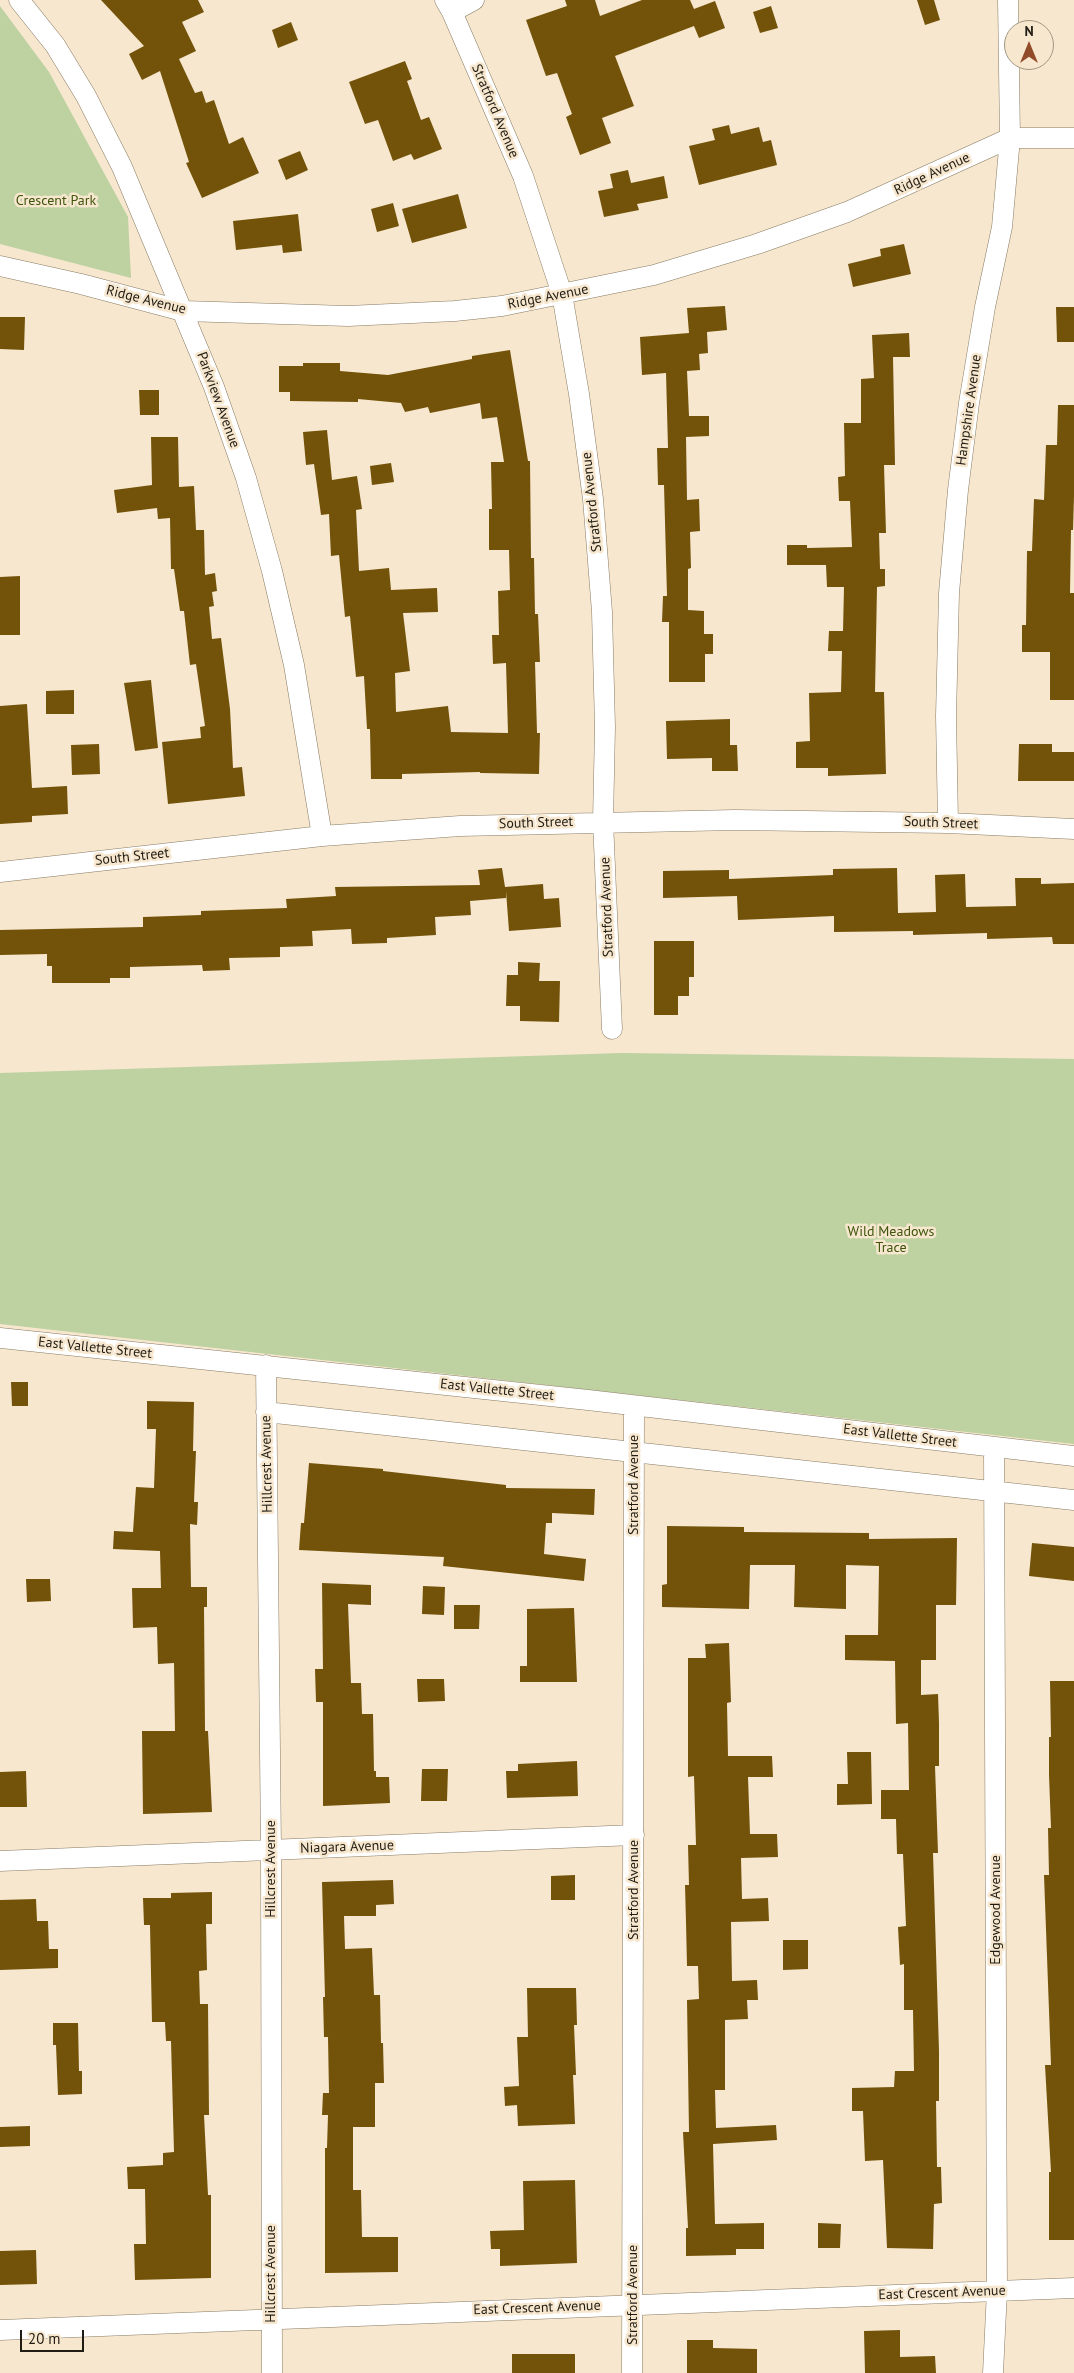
<!DOCTYPE html>
<style>
body{margin:0}
#map{position:relative;width:1074px;height:2373px;overflow:hidden;background:#f6e7ce;font-family:"PT Sans",sans-serif}
canvas{display:block}
.north{position:absolute;left:1004px;top:20px;width:50px;height:50px;box-sizing:border-box;background:#f6e7ce;border:1px solid #a19683;border-radius:50%;rotate:0deg;font-size:14px;font-weight:700;line-height:20px;text-align:center;color:#211c13}
.north::after{content:'';display:block;margin:auto;width:18px;height:22px;background:#924b28;clip-path:polygon(50% 0,100% 100%,50% 72%,0 100%)}
.scale{position:absolute;left:20px;top:2330px;width:64px;height:22px;box-sizing:border-box;border:2px solid #211c13;border-top:0;padding-left:6px;font-size:15px;line-height:18px;white-space:nowrap;color:#211c13;-webkit-text-stroke:4px #f6e7ce;paint-order:stroke}
</style>
<div id="map">
<canvas width="1074" height="2373"></canvas>
<div class="north">N</div>
<div class="scale">20 m</div>
</div>
<script>
const ctx = document.querySelector('canvas').getContext('2d');
ctx.lineJoin = 'round';
function paint(path, color) { ctx.fillStyle = color; ctx.fill(path, 'evenodd'); }
const toPath = rows => new Path2D(rows.map(r => 'M' + r).join(''));
function stroke(path, color, width, dash) { ctx.strokeStyle = color; ctx.lineWidth = width; ctx.lineCap = dash ? 'butt' : 'round'; ctx.setLineDash(dash || []); ctx.stroke(path); }
function write(font, color, halo, rows, align = 'center') {
  ctx.font = font + ' "PT Sans",sans-serif'; ctx.lineWidth = 5; ctx.setLineDash([]); ctx.textBaseline = 'middle'; ctx.strokeStyle = halo; ctx.fillStyle = color; for (const [text, x, y, turn = 0] of rows) {
    ctx.save(); ctx.translate(x, y); ctx.rotate((+turn || 0) * Math.PI / 180); ctx.textAlign = isNaN(turn) ? turn : align; if (halo) ctx.strokeText(text, 0, 0); ctx.fillText(text, 0, 0); ctx.restore();
  }
}
const green = toPath([
 [0,6,49,72,128,217,131,278,0,244],
 [622,1053,1074,1059,1074,1444,0,1324,0,1073]
]);
const building = toPath([
 [101,0,198,0,204,12,182,22,196,51,179,59,195,93,202,91,206,103,214,100,229,144,243,137,259,173,202,198,186,163,189,162,160,71,142,80,129,54,144,46],
 [565,0,595,0,600,16,642,0,690,0,694,9,715,1,725,28,699,38,694,26,615,56,634,106,602,118,611,143,580,155,566,117,572,114,557,73,546,76,526,20,567,6],
 [917,0,934,0,940,20,925,25],
 [771,6,778,28,760,33,753,12],
 [291,22,298,40,278,48,272,30],
 [405,61,412,79,407,81,421,120,429,117,442,149,414,160,411,154,393,161,378,120,365,124,349,82],
 [729,125,731,134,759,127,763,142,771,140,777,165,699,185,689,146,715,140,712,129],
 [300,151,308,170,286,180,278,160],
 [628,170,631,183,664,176,668,198,637,204,639,210,604,217,598,191,613,188,610,174],
 [458,194,467,228,412,243,402,209],
 [393,203,399,226,377,232,371,209],
 [298,214,302,251,283,253,282,245,236,250,233,221],
 [904,244,911,274,853,287,848,264,881,256,880,249],
 [725,306,727,330,707,332,708,353,699,354,700,370,687,371,689,416,709,416,709,436,686,437,687,500,699,499,700,531,690,532,691,568,688,569,688,610,704,611,704,634,713,634,713,654,705,654,705,682,669,682,669,622,662,622,663,596,667,596,664,485,658,485,657,448,668,448,666,373,642,375,640,337,689,333,687,308],
 [1056,307,1074,307,1074,342,1057,342],
 [0,317,25,317,24,350,0,349],
 [909,333,910,357,893,357,895,465,884,465,886,533,879,533,880,569,885,569,885,586,877,587,875,692,884,692,886,774,828,776,828,768,796,768,796,742,810,741,809,693,841,692,842,651,828,651,829,631,843,631,844,587,827,587,826,565,787,565,787,545,807,545,807,548,852,547,850,501,839,501,838,477,845,476,844,423,861,423,861,379,874,378,872,335],
 [510,350,528,461,530,461,531,558,534,558,535,614,538,614,540,662,535,662,537,733,540,733,539,774,480,773,480,772,402,774,402,779,371,779,370,729,367,729,364,676,356,677,350,616,345,617,339,555,331,556,329,514,321,515,314,464,306,465,303,432,327,430,332,480,357,476,362,509,356,510,359,571,389,568,391,590,437,588,438,612,403,613,410,671,395,673,396,712,448,706,451,732,508,733,506,663,493,664,492,635,499,635,498,591,510,590,509,550,489,550,489,509,492,509,491,462,504,462,497,417,482,419,480,403,430,413,428,407,405,412,401,403,358,399,358,402,290,401,290,392,279,392,279,366,303,366,303,363,340,363,340,371,388,375,472,359,472,356],
 [139,390,159,390,159,415,140,415],
 [1058,405,1074,405,1074,496,1073,530,1071,530,1070,593,1074,593,1074,700,1050,700,1050,652,1022,652,1022,625,1026,625,1027,551,1032,551,1034,499,1044,500,1046,445,1057,445],
 [151,437,178,437,179,487,194,486,196,530,204,530,205,575,215,573,217,591,212,592,214,606,209,607,212,639,221,638,230,709,233,768,242,767,245,796,168,804,162,742,201,738,200,727,205,726,196,664,190,665,184,611,180,611,174,569,171,569,170,518,158,519,157,508,117,513,114,490,152,485],
 [391,463,394,482,372,485,370,466],
 [20,576,20,635,0,635,0,577],
 [151,680,158,748,135,751,124,683],
 [74,690,74,714,46,714,46,691],
 [27,704,32,788,67,786,68,814,32,816,32,822,0,824,0,706],
 [730,719,730,745,737,745,738,771,712,771,712,758,667,759,666,721],
 [99,744,100,774,72,775,71,745],
 [1019,744,1052,744,1052,752,1074,752,1074,781,1018,781],
 [502,868,505,887,543,884,544,899,559,898,561,927,509,931,506,891,506,898,470,901,471,915,435,917,436,935,387,938,387,943,352,944,351,929,312,931,313,946,280,947,280,957,229,958,230,970,203,971,202,965,130,967,130,978,110,978,110,983,52,983,52,966,47,966,47,954,0,955,0,930,143,927,143,917,201,915,201,911,287,908,286,899,336,896,335,887,480,885,478,870],
 [897,868,898,913,936,912,935,875,965,874,966,907,1016,906,1015,878,1041,878,1041,884,1074,883,1074,944,1053,944,1052,937,987,939,987,933,913,935,913,931,834,932,834,916,738,920,737,896,663,898,663,871,729,870,729,879,833,875,833,869],
 [654,941,694,941,694,977,689,977,689,996,678,996,678,1015,654,1015],
 [518,962,540,963,539,981,560,981,559,1022,520,1021,520,1006,506,1006,507,975,518,975],
 [11,1382,28,1382,28,1406,12,1406],
 [147,1401,194,1402,193,1451,196,1451,194,1502,198,1502,197,1525,190,1524,191,1587,207,1587,207,1607,204,1607,205,1731,208,1731,212,1812,143,1814,142,1731,175,1731,174,1663,158,1664,157,1627,133,1628,132,1588,161,1588,160,1551,113,1549,114,1531,133,1532,136,1487,154,1488,156,1429,147,1429],
 [309,1463,383,1469,383,1471,506,1485,506,1488,595,1489,594,1515,552,1513,552,1523,546,1523,544,1554,586,1559,584,1581,443,1566,444,1557,299,1550,301,1523,304,1523],
 [667,1526,744,1527,744,1532,869,1533,869,1539,957,1538,956,1605,936,1605,936,1660,921,1660,921,1695,938,1694,939,1723,939,1766,935,1766,938,1853,933,1853,939,2051,939,2101,936,2101,937,2167,941,2167,942,2203,934,2204,933,2249,887,2248,883,2160,865,2161,863,2111,852,2111,852,2088,894,2087,895,2071,914,2071,913,2010,904,2010,904,1964,900,1965,898,1927,906,1926,903,1854,897,1854,896,1819,881,1819,881,1790,909,1790,908,1723,896,1724,895,1661,845,1660,845,1635,878,1635,879,1566,846,1565,846,1609,794,1607,795,1565,750,1565,749,1609,662,1607,662,1585,667,1584],
 [1032,1543,1074,1547,1074,1581,1029,1576],
 [26,1579,50,1579,51,1601,27,1602],
 [322,1583,371,1585,371,1605,348,1604,351,1683,361,1683,362,1714,373,1714,374,1771,376,1771,376,1777,389,1777,390,1803,323,1806,323,1702,316,1702,315,1669,323,1669],
 [423,1586,445,1587,444,1615,422,1614],
 [454,1605,480,1605,479,1629,454,1629],
 [574,1608,577,1682,520,1682,520,1666,527,1666,527,1609],
 [729,1643,731,1702,727,1703,728,1756,772,1756,773,1777,748,1777,750,1834,777,1834,778,1857,741,1858,742,1899,768,1898,769,1921,731,1922,732,1981,757,1980,758,2000,747,2000,748,2019,725,2020,725,2090,715,2090,716,2128,776,2125,777,2140,713,2144,715,2224,764,2223,764,2249,736,2249,736,2255,686,2256,686,2228,688,2228,683,2132,689,2132,687,2000,699,1999,698,1966,687,1966,686,1922,685,1885,689,1885,688,1845,696,1845,694,1776,688,1777,688,1658,706,1658,705,1644],
 [417,1679,444,1679,445,1701,418,1702],
 [1050,1681,1074,1681,1074,2240,1049,2240,1049,2172,1051,2172,1045,2065,1051,2065,1044,1875,1049,1875,1048,1828,1051,1828,1049,1775,1049,1737,1051,1737],
 [847,1752,871,1752,872,1804,837,1805,837,1784,848,1784],
 [577,1761,578,1796,507,1798,506,1771,518,1771,518,1764],
 [422,1769,448,1769,447,1801,421,1801],
 [26,1771,27,1807,0,1807,0,1772],
 [575,1875,575,1900,551,1900,551,1876],
 [393,1880,394,1904,376,1905,376,1916,344,1916,345,1949,372,1948,374,1995,380,1995,381,2043,383,2043,384,2083,375,2083,375,2127,353,2127,353,2190,361,2190,362,2237,398,2237,398,2272,325,2273,325,2148,327,2148,328,2115,322,2115,323,2093,329,2093,328,2037,324,2037,323,1997,325,1997,322,1882],
 [212,1892,212,1924,206,1924,207,1970,199,1971,200,2004,208,2004,209,2115,204,2115,208,2195,211,2195,211,2278,135,2280,134,2244,146,2244,145,2189,128,2189,127,2167,163,2165,163,2153,174,2152,171,2041,166,2041,165,2022,152,2022,150,1925,144,1925,143,1898,171,1898,171,1893],
 [36,1899,37,1921,48,1921,49,1949,58,1949,58,1968,0,1970,0,1900],
 [783,1940,808,1940,808,1969,783,1970],
 [527,1988,576,1988,577,2025,574,2025,576,2075,573,2075,575,2124,518,2126,517,2105,505,2106,504,2087,519,2086,517,2037,528,2037],
 [53,2023,78,2023,79,2071,82,2071,82,2094,58,2095,56,2045,53,2045],
 [30,2126,30,2146,0,2147,0,2127],
 [575,2180,577,2263,500,2266,500,2249,491,2249,490,2231,524,2230,523,2181],
 [818,2223,841,2224,840,2248,818,2248],
 [36,2250,37,2284,0,2285,0,2251],
 [900,2330,900,2357,935,2356,936,2373,865,2373,864,2331],
 [687,2340,713,2340,713,2348,757,2349,757,2373,687,2373],
 [512,2354,575,2354,575,2373,512,2373]
]);
const minor = toPath([
 [19,0,55,45,86,96,122,167,214,387,246,478,272,571,294,665,322,836],
 [445,0,452,12,523,176,562,294,579,394,593,499,602,612,605,727,603,821,612,1029],
 [452,12,474,0],
 [0,266,81,284,183,311,348,316,455,311,502,306,654,275,757,244,847,212,1010,138,1074,138],
 [948,823,946,716,949,593,958,490,969,403,985,307,1002,227,1010,138,1008,0],
 [0,872,322,836,460,826,735,820,948,823,1074,829],
 [0,1338,588,1400,1074,1456],
 [266,1365,271,1849,272,2373],
 [266,1412,1074,1500],
 [0,1861,634,1835],
 [0,2330,1074,2288],
 [632,2373,634,1407],
 [993,2373,997,2291,994,1447]
]);
const streetNames = [
 ["Stratford Avenue",495,111,67],
 ["Ridge Avenue",932,174,-25],
 ["Ridge Avenue",548,297,-11],
 ["Ridge Avenue",146,300,14],
 ["Parkview Avenue",218,400,70],
 ["Hampshire Avenue",969,410,-82],
 ["Stratford Avenue",592,502,-96],
 ["South Street",536,823,-2],
 ["South Street",941,823,2],
 ["South Street",132,857,-6],
 ["Stratford Avenue",607,907,-92],
 ["East Vallette Street",95,1348,6],
 ["East Vallette Street",497,1390,6],
 ["East Vallette Street",900,1436,7],
 ["Hillcrest Avenue",267,1464,-91],
 ["Stratford Avenue",634,1485,-90],
 ["Niagara Avenue",347,1847,-2],
 ["Hillcrest Avenue",271,1869,-90],
 ["Stratford Avenue",634,1890,-90],
 ["Edgewood Avenue",996,1910,-90],
 ["Hillcrest Avenue",271,2274,-90],
 ["East Crescent Avenue",942,2293,-2],
 ["Stratford Avenue",633,2295,-90],
 ["East Crescent Avenue",537,2308,-2]
];
const parkNames = [
 ["Crescent Park",56,201],
 ["Wild Meadows",891,1232],
 ["Trace",891,1248]
];
paint(green, '#bdd1a1');
paint(building, '#735309');
stroke(minor, '#887b64', 21);
stroke(minor, '#fff', 20);
write('14px', '#211c13', '#f6e7ce', streetNames);
write('14px', '#3e540b', '#f6e7ce', parkNames);
</script>
